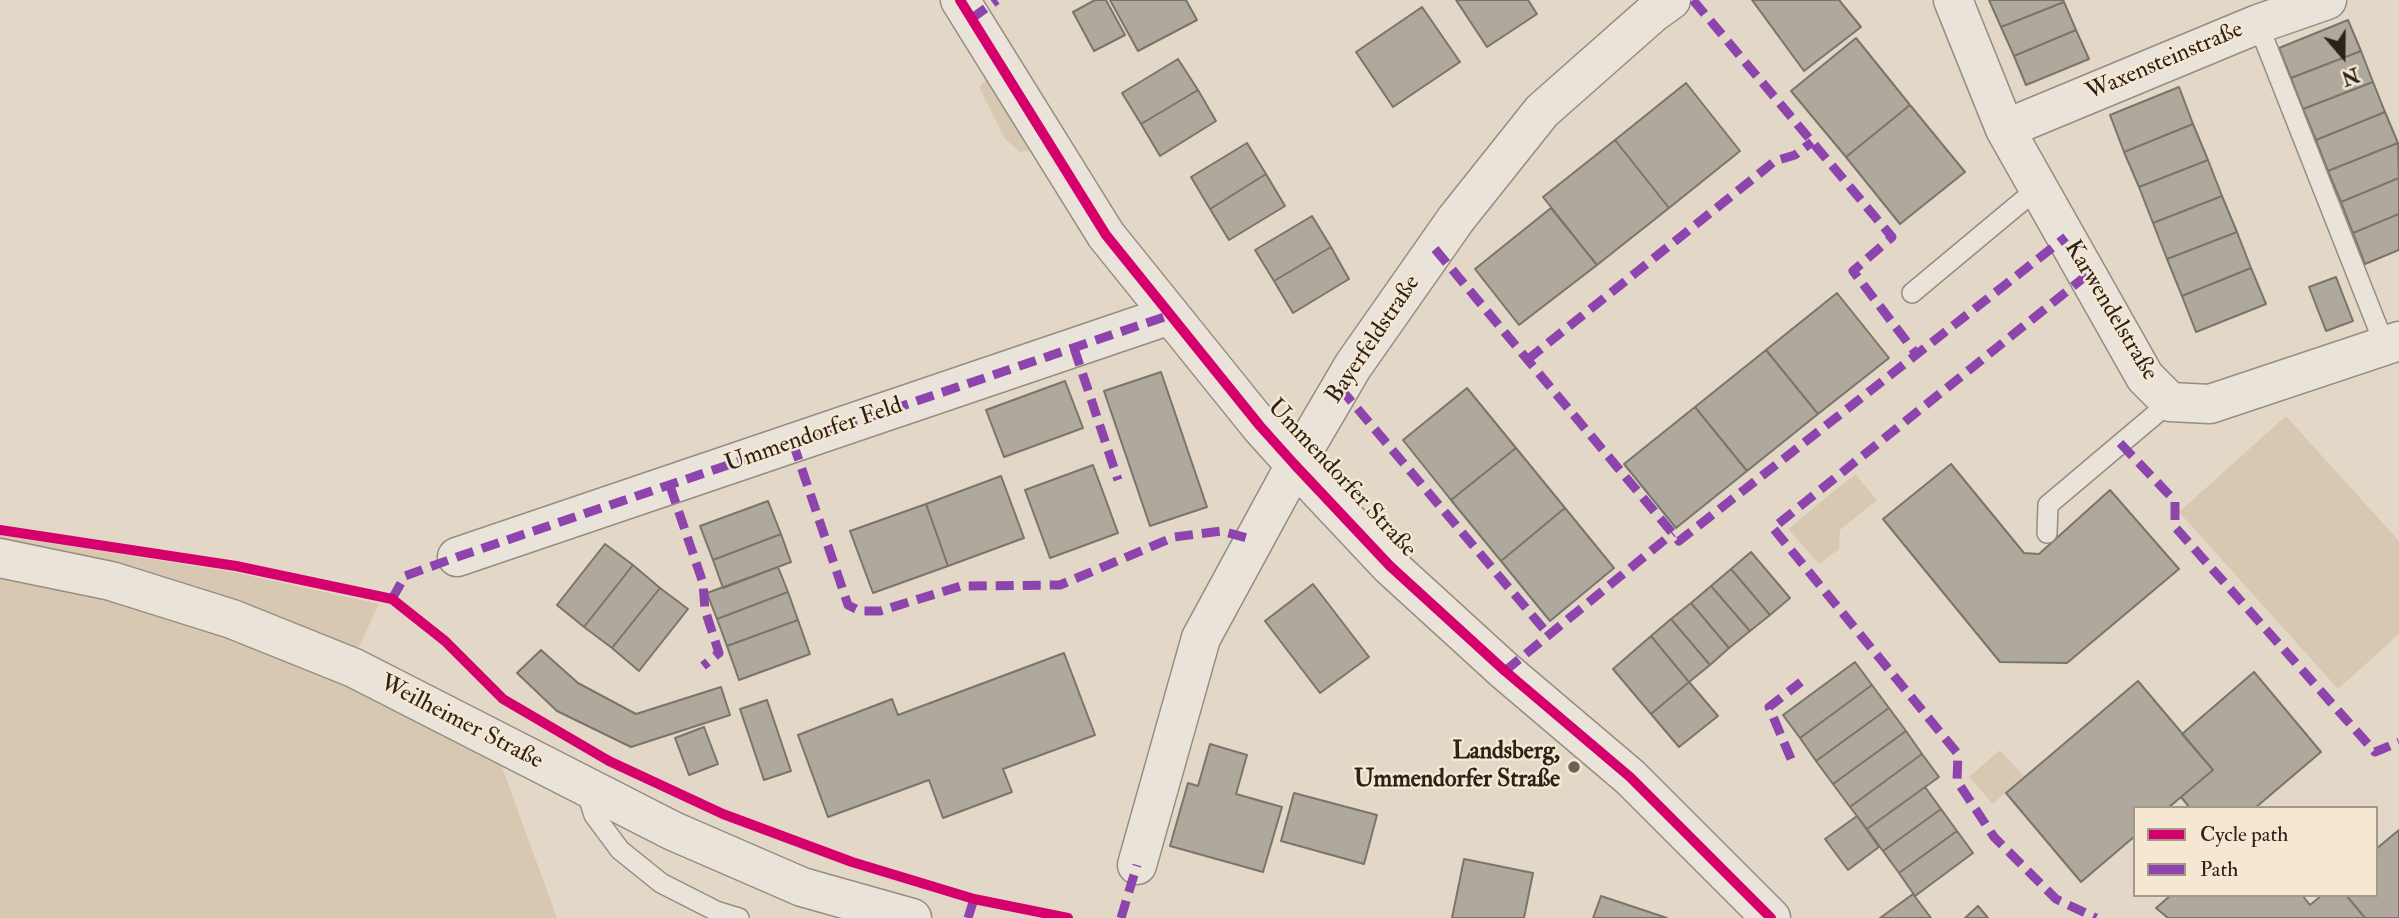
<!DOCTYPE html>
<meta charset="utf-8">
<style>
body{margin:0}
#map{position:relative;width:2399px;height:918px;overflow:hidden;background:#e3d8c7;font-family:"IM FELL Double Pica",serif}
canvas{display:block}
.legend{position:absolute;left:2133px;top:806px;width:245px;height:91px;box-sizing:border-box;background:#f5e7d2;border:2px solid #a49888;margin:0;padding:9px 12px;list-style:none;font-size:21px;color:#2b2219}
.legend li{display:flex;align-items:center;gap:14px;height:35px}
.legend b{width:35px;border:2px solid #a49888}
.north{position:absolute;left:2308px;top:21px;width:70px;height:70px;-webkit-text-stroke:5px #f5e7d2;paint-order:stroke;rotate:160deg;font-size:19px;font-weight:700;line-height:28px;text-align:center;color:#2b2219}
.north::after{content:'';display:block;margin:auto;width:24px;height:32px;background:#2b2219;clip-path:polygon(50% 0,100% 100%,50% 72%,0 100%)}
</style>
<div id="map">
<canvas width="2399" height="918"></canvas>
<ul class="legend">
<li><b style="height:9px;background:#d6006c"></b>Cycle path</li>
<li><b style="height:9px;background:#8e44ad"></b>Path</li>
</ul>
<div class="north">N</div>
</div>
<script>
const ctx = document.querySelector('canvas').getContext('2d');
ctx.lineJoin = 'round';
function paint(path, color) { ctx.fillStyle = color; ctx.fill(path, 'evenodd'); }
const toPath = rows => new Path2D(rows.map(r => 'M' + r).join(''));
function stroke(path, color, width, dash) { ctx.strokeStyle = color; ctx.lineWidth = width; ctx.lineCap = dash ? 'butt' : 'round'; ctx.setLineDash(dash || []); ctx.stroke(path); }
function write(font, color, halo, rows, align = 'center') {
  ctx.font = font + ' "IM FELL Double Pica",serif'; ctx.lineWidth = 5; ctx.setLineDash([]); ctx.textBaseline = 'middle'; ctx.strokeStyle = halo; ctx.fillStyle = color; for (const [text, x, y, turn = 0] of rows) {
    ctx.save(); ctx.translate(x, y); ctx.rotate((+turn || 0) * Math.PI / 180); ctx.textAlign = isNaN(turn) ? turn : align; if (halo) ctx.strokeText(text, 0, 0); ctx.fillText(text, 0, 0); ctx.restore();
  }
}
const green = toPath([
 [994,71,1043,149,1020,152,1005,139,979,87],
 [2286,416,2399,541,2399,634,2338,689,2179,512],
 [1855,474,1877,500,1840,530,1839,549,1819,564,1788,529],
 [0,535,233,572,379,604,355,655,0,547],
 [0,572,235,632,498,756,557,918,0,918],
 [2000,750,2024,776,1993,804,1969,777]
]);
const building = toPath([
 [1095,0,1106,0,1125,35,1094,51,1073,12,1095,0],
 [1110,0,1186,0,1197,20,1138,51,1110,0],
 [1456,0,1528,0,1537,14,1487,47,1456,0],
 [1752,0,1839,0,1861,27,1804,71,1752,0],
 [1989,0,2063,0,2064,2,2001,27,1989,0],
 [2064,2,2076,30,2014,56,2001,27,2064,2],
 [1422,7,1460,62,1393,107,1356,52,1422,7],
 [2348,20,2361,51,2291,78,2279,48,2348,20],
 [2076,30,2089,59,2026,85,2014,56,2076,30],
 [1856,38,1910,105,1846,157,1791,91,1856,38],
 [2361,51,2373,82,2303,109,2291,78,2361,51],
 [1178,59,1198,90,1141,124,1122,93,1178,59],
 [2373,82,2385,112,2316,140,2303,109,2373,82],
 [1686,83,1740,151,1669,208,1615,140,1686,83],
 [2179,87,2193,124,2124,152,2110,115,2179,87],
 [1198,90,1216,121,1160,156,1141,124,1198,90],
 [1910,105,1965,172,1900,224,1846,157,1910,105],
 [2385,112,2398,143,2328,171,2316,140,2385,112],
 [2193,124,2208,160,2139,187,2124,152,2193,124],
 [1615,140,1669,208,1597,265,1543,197,1615,140],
 [1247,143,1266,174,1210,209,1191,177,1247,143],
 [2398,143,2399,178,2341,202,2328,171,2398,143],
 [2208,160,2222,196,2153,223,2139,187,2208,160],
 [1266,174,1285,206,1229,240,1210,209,1266,174],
 [2399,178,2399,214,2353,233,2341,202,2399,178],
 [2222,196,2237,232,2167,259,2153,223,2222,196],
 [1551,208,1597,265,1519,325,1475,269,1551,208],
 [2399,214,2399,250,2365,264,2353,233,2399,214],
 [1312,216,1331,247,1274,281,1255,250,1312,216],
 [2237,232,2251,268,2182,296,2167,259,2237,232],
 [1331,247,1349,279,1293,313,1274,281,1331,247],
 [2251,268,2266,304,2196,332,2182,296,2251,268],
 [2336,277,2353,321,2326,331,2309,287,2336,277],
 [1837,293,1889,358,1818,414,1766,350,1837,293],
 [1766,350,1818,414,1747,471,1695,407,1766,350],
 [1161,372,1207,507,1150,526,1104,391,1161,372],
 [1065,381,1083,428,1004,457,986,410,1065,381],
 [1467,388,1516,448,1451,500,1403,440,1467,388],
 [1695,407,1747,471,1676,528,1624,464,1695,407],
 [1516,448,1565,508,1501,561,1451,500,1516,448],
 [1951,464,2024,553,2039,554,2110,490,2179,569,2067,663,2000,662,1883,519,1951,464],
 [1093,465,1118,533,1050,558,1025,490,1093,465],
 [1001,476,1024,538,948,566,926,504,1001,476],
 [768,501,781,534,713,560,700,526,768,501],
 [926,504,948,566,873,593,850,531,926,504],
 [1565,508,1614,568,1550,621,1501,561,1565,508],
 [781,534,791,562,723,588,713,560,781,534],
 [605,544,633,565,584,627,557,605,605,544],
 [1751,552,1790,598,1770,615,1731,569,1751,552],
 [633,565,660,588,612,648,584,627,633,565],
 [778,567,788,592,717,619,707,593,778,567],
 [1731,569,1770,615,1750,631,1711,586,1731,569],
 [1313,584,1369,657,1320,693,1265,621,1313,584],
 [1711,586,1750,631,1729,648,1691,603,1711,586],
 [660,588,688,609,639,671,612,648,660,588],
 [788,592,798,620,727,646,717,619,788,592],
 [1691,603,1729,648,1710,665,1671,619,1691,603],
 [1671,619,1710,665,1689,682,1651,636,1671,619],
 [798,620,810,654,739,680,727,646,798,620],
 [1651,636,1689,682,1651,714,1613,669,1651,636],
 [541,650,578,683,636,714,721,687,730,715,631,747,557,711,517,673,541,650],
 [1064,653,1095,735,1003,769,1012,792,943,818,929,780,828,817,798,735,892,699,898,715,1064,653],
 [1855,662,1872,685,1800,738,1783,715,1855,662],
 [2254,672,2321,752,2255,808,2190,808,2181,797,2213,770,2182,734,2254,672],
 [2138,681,2213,770,2168,808,2135,808,2135,836,2081,882,2006,793,2138,681],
 [1689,682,1718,716,1679,747,1651,714,1689,682],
 [1872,685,1889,708,1816,761,1800,738,1872,685],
 [767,700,791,771,764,780,740,709,767,700],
 [1889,708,1906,731,1833,784,1816,761,1889,708],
 [704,727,718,764,689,775,675,738,704,727],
 [1906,731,1922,754,1850,807,1833,784,1906,731],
 [1210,744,1247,755,1236,794,1282,807,1263,872,1170,846,1188,783,1198,786,1210,744],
 [1922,754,1939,777,1867,829,1850,807,1922,754],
 [1925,787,1941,809,1883,851,1867,829,1925,787],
 [1294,793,1377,815,1364,864,1281,841,1294,793],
 [1941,809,1957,831,1899,873,1883,851,1941,809],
 [1857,816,1879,847,1848,870,1825,839,1857,816],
 [2399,830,2399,918,2365,918,2346,895,2376,895,2376,849,2399,830],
 [1957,831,1973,853,1915,896,1899,873,1957,831],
 [1464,859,1533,873,1524,918,1452,918,1464,859],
 [1913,894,1931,918,1880,918,1913,894],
 [2171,895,2302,895,2310,905,2322,895,2346,895,2365,918,2168,918,2156,908,2171,895],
 [1601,896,1667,918,1593,918,1601,896],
 [1978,906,1988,918,1965,918,1978,906]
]);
const service = toPath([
 [2258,24,2385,346],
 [1912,293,2038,188],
 [2047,533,2048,505,2170,402],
 [585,787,594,815,620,850,661,883,716,911,739,918]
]);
const minor = toPath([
 [1953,0,2005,129,2145,377,2170,402,2210,404,2399,341],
 [2005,129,2258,24,2327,0],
 [457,557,1170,315],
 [1137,865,1201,638,1295,465,1353,366,1456,219,1542,111,1653,13,1671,0]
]);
const tertiary = toPath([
 [960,0,1106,235,1260,426,1295,465,1390,566,1505,671,1630,777,1771,918],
 [0,558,111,581,232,619,354,668,673,831,802,887,912,918]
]);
const quiet = toPath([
 [1693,0,1892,237,1853,271,1917,355],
 [971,19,997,0],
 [1435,249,1679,541,2066,237],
 [2087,275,1773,528,1958,754,1957,781,1994,837,2056,899,2096,918],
 [1074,348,1118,480],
 [1527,360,1775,161,1795,155,1812,142],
 [1340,388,1548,634],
 [793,443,848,605,860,611,880,611,961,586,1060,585,1174,537,1222,531,1254,540],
 [2120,443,2175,501,2175,527,2375,752,2399,742],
 [670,486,703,583,705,610,719,653,703,666],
 [392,599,405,576,457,557,1170,315],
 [1505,671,1673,533],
 [1791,759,1769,707,1801,682],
 [968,918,974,899],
 [1121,918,1137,865]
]);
const cycleway = toPath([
 [960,0,1106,235,1260,426,1295,465,1390,566,1505,671,1630,777,1771,918],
 [0,530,236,566,392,599,445,641,503,699,609,761,723,814,852,862,974,899,1068,918]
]);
const markers = [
 [1574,767,7,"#6b6256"]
];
const streetNames = [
 ["Waxensteinstraße",2165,62,-23],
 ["Karwendelstraße",2110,311,59],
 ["Bayerfeldstraße",1374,340,-56],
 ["Ummendorfer Feld",814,436,-19],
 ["Ummendorfer Straße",1341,479,47],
 ["Weilheimer Straße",461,723,27]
];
const poiNames = [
 ["Landsberg,",1560,753],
 ["Ummendorfer Straße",1560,781]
];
paint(green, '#d8c8b1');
paint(building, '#afa89c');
stroke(building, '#7a746b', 2);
stroke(service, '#948d82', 22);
stroke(minor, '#948d82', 41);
stroke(tertiary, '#948d82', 41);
stroke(service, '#e9e3da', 19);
stroke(minor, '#e9e3da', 38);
stroke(tertiary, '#e9e3da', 38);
stroke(quiet, '#8e44ad', 9, [18, 9]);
stroke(cycleway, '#d6006c', 10);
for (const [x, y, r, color] of markers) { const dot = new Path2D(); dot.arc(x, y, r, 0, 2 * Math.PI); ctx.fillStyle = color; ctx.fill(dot); stroke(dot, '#f5e7d2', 2.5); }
write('24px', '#2b2219', '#f5e7d2', streetNames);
write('bold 24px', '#2b2219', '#f5e7d2', poiNames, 'right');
</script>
